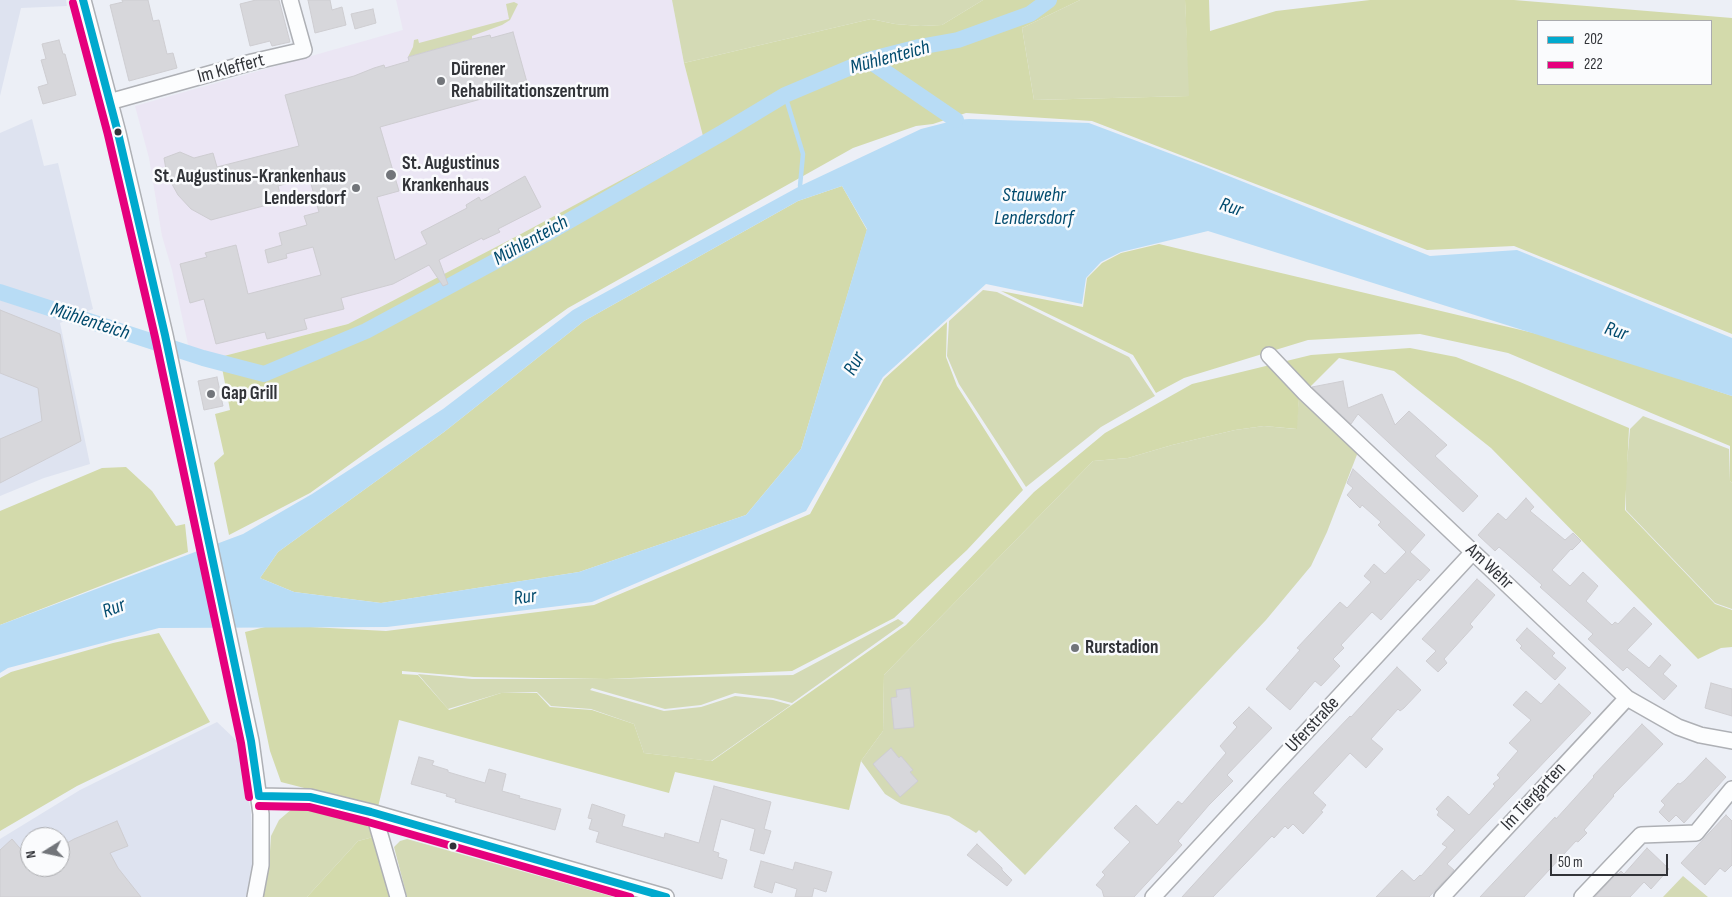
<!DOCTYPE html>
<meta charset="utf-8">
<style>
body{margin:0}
#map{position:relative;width:1732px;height:897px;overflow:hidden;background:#eceff6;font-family:"Sofia Sans Condensed",sans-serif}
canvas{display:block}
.legend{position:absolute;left:1537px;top:20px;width:175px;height:65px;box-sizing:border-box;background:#fafbfd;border:1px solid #aaabae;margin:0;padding:6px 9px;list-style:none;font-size:15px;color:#313338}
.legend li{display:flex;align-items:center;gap:10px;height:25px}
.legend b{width:25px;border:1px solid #aaabae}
.north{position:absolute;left:20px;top:827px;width:50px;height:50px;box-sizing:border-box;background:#fafbfd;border:1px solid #aaabae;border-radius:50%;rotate:260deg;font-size:14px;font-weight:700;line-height:20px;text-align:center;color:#313338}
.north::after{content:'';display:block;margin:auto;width:18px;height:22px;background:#72757a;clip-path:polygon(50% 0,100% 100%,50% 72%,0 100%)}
.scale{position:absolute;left:1550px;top:854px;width:118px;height:22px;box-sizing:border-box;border:2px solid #313338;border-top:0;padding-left:6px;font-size:15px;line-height:18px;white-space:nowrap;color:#313338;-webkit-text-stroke:4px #fafbfd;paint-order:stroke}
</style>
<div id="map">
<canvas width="1732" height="897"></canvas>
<ul class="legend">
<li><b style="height:6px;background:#00a9ce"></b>202</li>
<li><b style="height:6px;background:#e5007d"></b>222</li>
</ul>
<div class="north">N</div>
<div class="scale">50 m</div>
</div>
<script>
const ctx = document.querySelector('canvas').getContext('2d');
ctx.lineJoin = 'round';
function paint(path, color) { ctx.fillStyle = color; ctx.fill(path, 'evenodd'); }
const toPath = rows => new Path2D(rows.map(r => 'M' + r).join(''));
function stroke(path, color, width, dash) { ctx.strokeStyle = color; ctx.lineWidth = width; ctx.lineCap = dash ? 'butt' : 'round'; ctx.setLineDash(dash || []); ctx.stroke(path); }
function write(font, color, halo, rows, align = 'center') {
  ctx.font = font + ' "Sofia Sans Condensed",sans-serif'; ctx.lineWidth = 5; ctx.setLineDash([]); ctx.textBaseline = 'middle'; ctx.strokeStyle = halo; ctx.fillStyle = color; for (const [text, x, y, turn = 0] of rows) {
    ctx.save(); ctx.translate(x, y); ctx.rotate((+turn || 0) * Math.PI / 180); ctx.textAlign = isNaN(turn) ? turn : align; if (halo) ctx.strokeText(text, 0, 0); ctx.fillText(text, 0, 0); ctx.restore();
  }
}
const built = toPath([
 [0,0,66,0,67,6,21,8,0,96],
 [32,119,44,166,58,163,93,309,60,323,90,464,44,478,0,496,0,133],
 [217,722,237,741,251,812,253,865,246,897,0,897,0,839,80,790],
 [30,837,60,837,60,867,30,867]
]);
const medical = toPath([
 [396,0,672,0,684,63,704,136,519,235,348,324,220,357,189,349,172,270,162,236,149,158,135,106,403,30]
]);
const green = toPath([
 [672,0,983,0,942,25,920,26,895,24,871,19,684,63],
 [1080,0,1185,0,1190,96,1034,100,1022,28],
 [514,2,518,4,510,20,502,25,472,36,472,39,408,57,413,47,414,40,418,39,419,43,509,19,506,4],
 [983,290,997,292,1129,357,1155,396,1101,427,1026,487,959,384,947,356,949,321],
 [1299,398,1358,452,1327,532,1311,566,1266,620,1025,875,979,830,976,833,949,816,901,804,885,794,861,761,883,731,884,675,1093,461,1128,458,1172,445,1235,430,1264,426,1296,429],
 [1643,416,1729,449,1730,481,1732,483,1732,609,1715,603,1626,510,1626,474,1630,429],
 [898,619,904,623,792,703,773,698,735,693,701,705,665,709,592,688,590,690,664,711,701,707,735,696,773,700,791,705,711,761,644,753,634,724,591,709,551,706,537,692,501,693,448,709,418,674,472,679,607,679,793,675],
 [306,806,374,825,377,836,358,841,307,897,261,897,269,866,271,836,279,820,293,808],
 [407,839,614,897,407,897,394,847,400,841],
 [1683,876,1708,897,1663,897]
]);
const forest = toPath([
 [983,0,1080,0,1022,28,1034,100,1189,96,1185,0,1209,0,1210,31,1276,11,1370,0,1514,0,1732,18,1732,334,1514,246,1427,250,1092,121,966,113,933,124,916,126,853,148,568,308,310,493,229,535,214,463,224,454,215,414,230,410,220,357,348,324,519,235,703,136,684,63,871,19,895,24,920,26,942,25],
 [1538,21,1711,21,1711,84,1538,84],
 [842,186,867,230,801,449,746,515,579,572,381,603,294,592,260,578,278,552,444,432,584,321,798,201],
 [1159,244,1563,340,1732,396,1732,483,1730,481,1730,446,1508,353,1420,334,1308,340,1184,378,1156,393,1133,355,1001,291,1083,307,1087,278,1102,263,1121,253],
 [947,322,946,357,957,386,1023,490,967,550,894,618,792,671,607,679,474,677,402,671,402,674,418,675,449,710,501,693,537,693,550,707,592,710,634,724,644,753,712,761,906,625,1034,492,1105,433,1192,384,1311,355,1410,348,1456,357,1520,382,1629,428,1625,510,1715,604,1732,610,1732,647,1721,648,1698,659,1491,448,1394,371,1339,358,1299,398,1297,429,1264,426,1235,430,1172,445,1128,458,1093,461,884,675,883,731,861,761,849,810,675,772,669,793,399,720,378,807,281,782,270,751,245,632,273,625,386,631,594,605,810,514,884,379],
 [126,467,152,491,176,526,185,524,188,552,0,625,0,511,102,468],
 [159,633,210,722,77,786,0,831,0,678,11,672,113,643],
 [377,836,393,897,307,897,358,841]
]);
const water = toPath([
 [969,119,1089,123,1206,167,1430,256,1517,250,1732,338,1732,396,1208,231,1121,252,1101,262,1086,278,1082,304,986,284,883,377,806,511,592,602,387,627,159,628,8,668,0,673,0,625,243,534,312,494,443,409,573,310,800,186,921,129,956,120],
 [842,186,867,229,801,449,746,515,579,572,381,603,294,592,260,578,278,552,444,432,584,321,798,201]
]);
const stream = toPath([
 [785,95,803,154,800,186]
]);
const canal = toPath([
 [868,60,956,120],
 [0,292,203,358,264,374,366,331,546,234,722,133,785,95,868,60,919,47,958,40,1030,14,1049,0]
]);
const building = toPath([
 [122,0,148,0,153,21,159,20,167,54,173,53,177,68,129,81,110,5,123,2,122,0],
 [256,0,279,0,290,42,272,46,270,41,250,46,240,4,256,0],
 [308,0,330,0,332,10,342,7,346,25,315,33,308,0],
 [373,9,376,23,355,29,351,14,373,9],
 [513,32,528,86,380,127,399,191,377,197,395,260,427,244,421,232,467,208,466,205,479,197,481,201,525,176,541,207,498,229,500,232,483,240,482,238,439,260,448,284,443,286,429,265,393,284,341,298,344,309,304,319,307,329,267,339,265,332,216,344,204,299,190,303,180,264,207,257,205,253,236,245,248,294,321,275,313,247,286,254,287,258,268,263,265,250,282,245,279,233,307,225,304,216,319,212,309,177,278,186,282,201,211,220,191,209,178,195,167,175,164,158,180,152,194,158,213,153,217,167,299,146,285,95,354,76,374,68,384,65,385,68,409,61,408,57,472,39,490,35,491,38,513,32],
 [59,40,63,54,65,54,76,95,43,104,38,87,48,84,41,60,46,59,42,44,59,40],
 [0,310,60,334,81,441,0,483,0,439,42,421,38,388,0,373,0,310],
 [217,377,223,406,204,410,198,381,217,377],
 [1343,381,1348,408,1382,394,1395,425,1409,411,1447,445,1435,456,1478,496,1463,512,1358,414,1351,424,1312,387,1343,381],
 [1353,469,1425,535,1410,552,1430,570,1420,581,1418,579,1381,620,1372,612,1341,645,1344,648,1333,659,1340,666,1321,686,1315,681,1290,710,1266,689,1300,650,1297,648,1340,602,1347,608,1371,582,1364,576,1374,564,1385,574,1406,552,1378,525,1381,522,1362,505,1360,508,1347,495,1353,488,1347,483,1353,469],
 [1526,498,1534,507,1530,511,1565,540,1573,533,1581,541,1572,550,1571,549,1552,570,1570,586,1583,572,1598,586,1586,601,1612,625,1615,622,1618,624,1634,607,1652,624,1627,650,1649,668,1660,655,1671,665,1663,674,1677,686,1664,700,1627,667,1623,671,1588,639,1593,634,1540,587,1542,585,1523,568,1499,547,1495,551,1478,535,1498,513,1506,520,1526,498],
 [1477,579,1495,595,1470,624,1473,627,1444,659,1447,663,1438,672,1426,661,1436,651,1422,639,1477,579],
 [1527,628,1555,653,1552,656,1566,668,1555,680,1520,648,1522,646,1516,640,1527,628],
 [1397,667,1421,690,1404,708,1400,711,1398,709,1371,739,1383,749,1366,768,1350,753,1313,793,1326,805,1321,811,1323,812,1303,834,1293,824,1288,829,1285,826,1274,838,1272,836,1213,897,1182,897,1286,783,1350,716,1351,717,1397,667],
 [1711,683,1732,689,1732,716,1705,708,1711,683],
 [1559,684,1591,713,1447,864,1454,870,1429,897,1376,897,1402,870,1414,881,1420,875,1421,876,1447,847,1442,844,1455,830,1437,815,1439,812,1436,809,1448,796,1469,815,1495,786,1493,784,1500,778,1497,775,1518,751,1509,743,1531,720,1513,705,1526,691,1541,704,1559,684],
 [910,688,914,727,894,729,891,698,897,697,896,690,910,688],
 [1249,707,1272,728,1227,775,1233,781,1209,805,1178,841,1182,845,1134,897,1104,897,1102,890,1096,885,1105,875,1102,872,1130,842,1114,828,1136,805,1157,825,1178,801,1182,804,1226,753,1220,746,1237,727,1233,723,1249,707],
 [1642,724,1663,744,1613,795,1614,796,1584,830,1587,833,1578,842,1576,841,1524,897,1480,897,1555,817,1556,819,1594,777,1593,776,1642,724],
 [891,748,899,758,901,756,913,770,910,772,918,781,900,797,873,764,891,748],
 [419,757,434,761,432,765,448,770,448,772,485,783,489,769,506,774,502,791,520,796,519,798,561,809,555,830,455,802,456,799,446,796,447,794,411,784,419,757],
 [1706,758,1726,777,1684,823,1676,815,1669,822,1659,812,1665,805,1661,801,1678,783,1680,784,1684,781,1706,758],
 [714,786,771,802,764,829,771,831,764,854,750,850,755,829,721,819,713,851,719,853,718,857,727,860,722,879,596,842,599,832,589,829,592,819,588,818,592,804,625,815,622,826,664,838,665,833,699,843,714,786],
 [1726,815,1732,821,1732,865,1725,872,1720,868,1705,885,1681,863,1726,815],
 [117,821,128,846,110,853,118,868,141,897,0,897,0,850,12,839,30,860,30,867,60,867,60,847,74,839,117,821],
 [977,844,1002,868,1002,870,1012,880,1007,886,967,855,977,844],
 [1647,848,1669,869,1651,889,1644,882,1630,897,1595,897,1617,873,1618,874,1621,871,1624,874,1647,848],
 [761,861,793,870,795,862,832,872,826,892,814,888,812,897,795,897,797,889,775,882,772,893,754,887,761,861]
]);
const minor = toPath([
 [83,0,118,133,165,335,251,741,261,814,261,865,255,897],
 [109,102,252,62,304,50,290,0],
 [1269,355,1305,393,1627,698,1678,727,1700,735,1732,741],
 [259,796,310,797,371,812,666,897],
 [374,814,398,897],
 [1153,897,1473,552],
 [1442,897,1627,698],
 [1582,897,1641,835,1696,833,1732,789]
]);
const bus1 = toPath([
 [83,0,118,133,165,335,251,741,259,796],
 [259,796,310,797,371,812,666,897]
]);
const bus2 = toPath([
 [73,3,108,135,155,337,241,743,249,797],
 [259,806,309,807,368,822,630,897]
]);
const markers = [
 [441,81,5,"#72757a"],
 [118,132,4.5,"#313338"],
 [391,175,6,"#72757a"],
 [356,188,5,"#72757a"],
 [211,394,5,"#72757a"],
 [1075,648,5,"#72757a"],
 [453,846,4.5,"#313338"]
];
const streetNames = [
 ["Im Kleffert",231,69,-15],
 ["Am Wehr",1489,567,43],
 ["Uferstraße",1313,725,-47],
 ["Im Tiergarten",1534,797,-47]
];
const poiNames = [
 ["Dürener",451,70],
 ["Rehabilitationszentrum",451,92],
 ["St. Augustinus",402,164],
 ["Krankenhaus",402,186],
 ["St. Augustinus-Krankenhaus",346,177,"right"],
 ["Lendersdorf",346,199,"right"],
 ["Gap Grill",221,394],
 ["Rurstadion",1085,648]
];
const waterNames = [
 ["Mühlenteich",890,58,-15],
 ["Stauwehr",1034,196],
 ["Lendersdorf",1034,219],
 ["Rur",1231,208,18],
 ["Mühlenteich",531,241,-29],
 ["Mühlenteich",90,322,18],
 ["Rur",1616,332,18],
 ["Rur",855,364,-61],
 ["Rur",525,598,-8],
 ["Rur",114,609,-21]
];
paint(built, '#dee3f0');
paint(medical, '#ebe6f4');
paint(green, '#d4dab5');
paint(forest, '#d3daab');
paint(water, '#b8dcf5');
stroke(stream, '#b8dcf5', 4.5);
stroke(canal, '#b8dcf5', 16);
paint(building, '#d7d7db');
stroke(building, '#cecdd1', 1);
stroke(minor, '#aeb0b5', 18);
stroke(minor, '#fcfdfe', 15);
stroke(bus1, '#00a9ce', 8);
stroke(bus2, '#e5007d', 8);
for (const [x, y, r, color] of markers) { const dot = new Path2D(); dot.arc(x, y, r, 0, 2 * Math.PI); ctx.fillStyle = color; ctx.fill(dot); stroke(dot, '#fafbfd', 2); }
write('19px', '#313338', '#fafbfd', streetNames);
write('bold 19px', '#313338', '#fafbfd', poiNames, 'left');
write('italic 20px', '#004a6d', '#fafbfd', waterNames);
</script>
